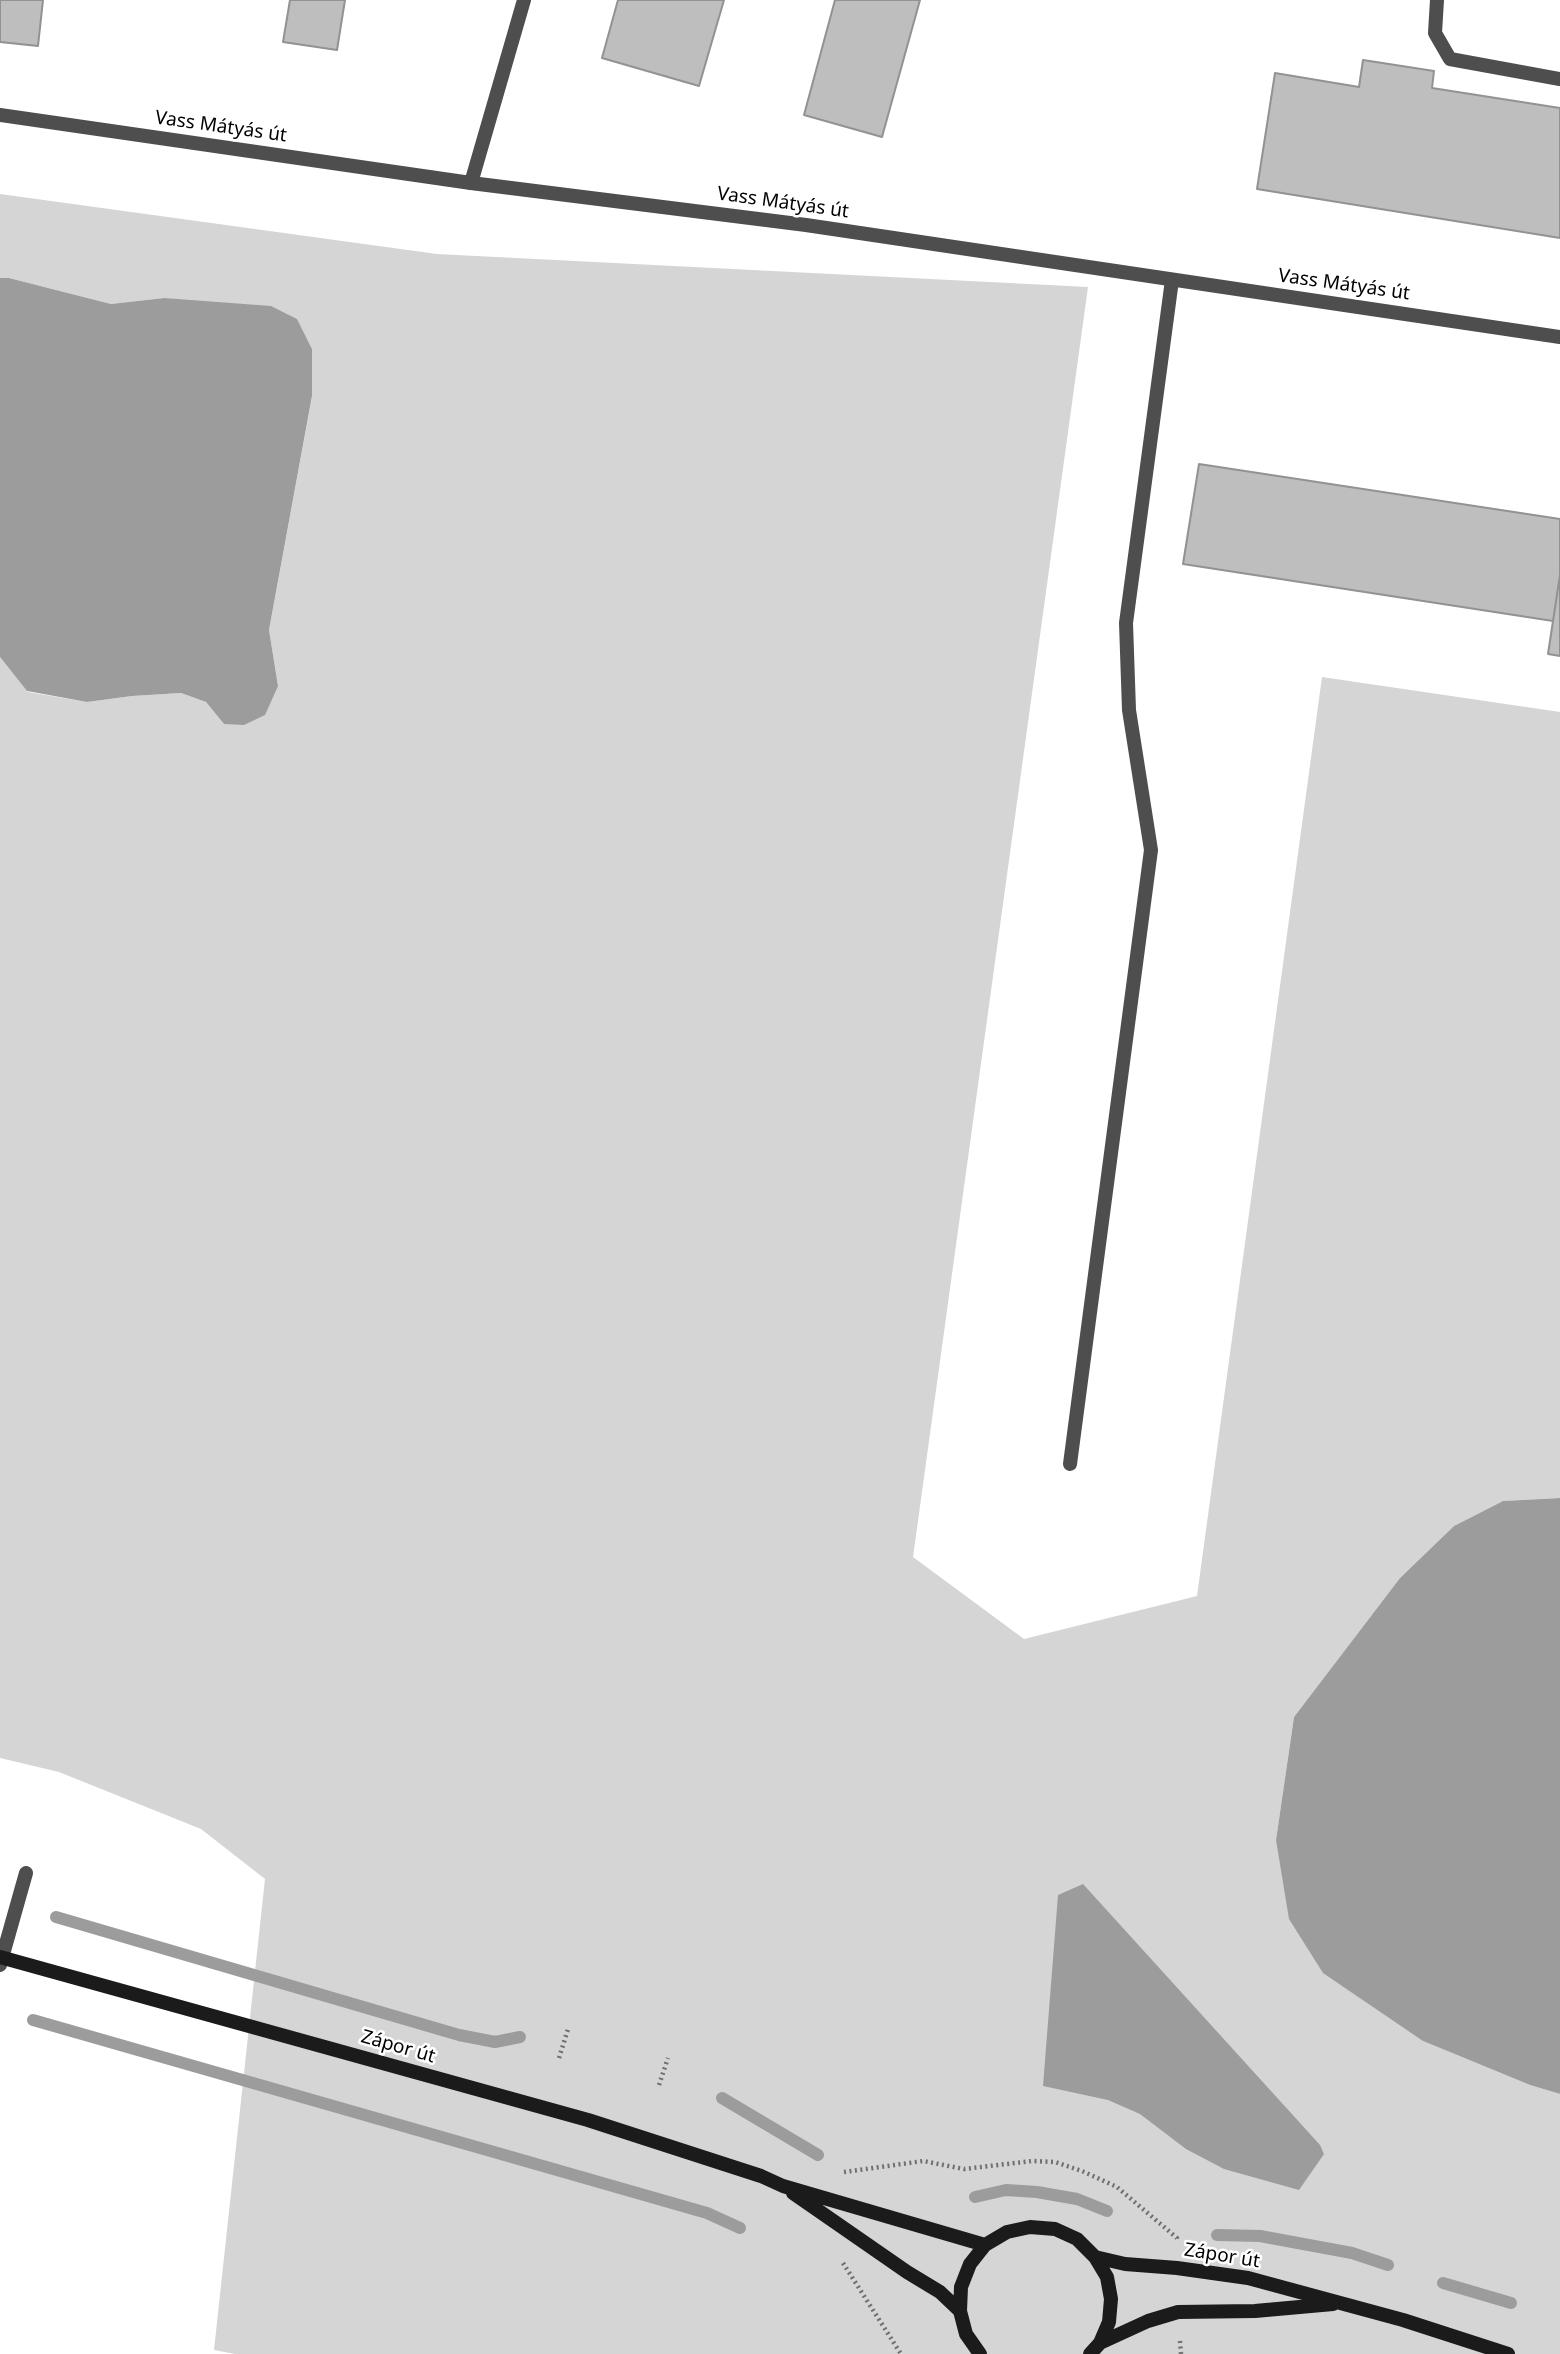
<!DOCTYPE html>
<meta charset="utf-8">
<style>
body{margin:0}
canvas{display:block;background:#fff}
</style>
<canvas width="1560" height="2354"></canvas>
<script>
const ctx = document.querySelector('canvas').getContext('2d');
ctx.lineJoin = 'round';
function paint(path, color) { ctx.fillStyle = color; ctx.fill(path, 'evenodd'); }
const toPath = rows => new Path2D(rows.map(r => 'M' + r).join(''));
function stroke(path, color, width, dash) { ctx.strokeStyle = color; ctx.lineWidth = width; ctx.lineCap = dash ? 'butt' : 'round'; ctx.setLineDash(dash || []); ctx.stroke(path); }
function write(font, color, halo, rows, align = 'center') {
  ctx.font = font + ' "Noto Sans",sans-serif'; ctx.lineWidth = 5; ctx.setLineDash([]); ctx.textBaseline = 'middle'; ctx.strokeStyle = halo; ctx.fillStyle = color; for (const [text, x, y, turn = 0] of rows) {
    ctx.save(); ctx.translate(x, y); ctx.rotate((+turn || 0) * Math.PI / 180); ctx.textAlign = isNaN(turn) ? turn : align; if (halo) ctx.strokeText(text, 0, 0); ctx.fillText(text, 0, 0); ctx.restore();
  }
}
const green = toPath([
 [0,194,437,254,1088,287,913,1557,1024,1639,1197,1596,1322,677,1560,712,1560,1498,1503,1501,1454,1526,1400,1578,1294,1717,1276,1840,1423,2041,1530,2085,1560,2094,1560,2354,235,2354,214,2350,265,1879,201,1829,59,1772,0,1758,0,657,28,692,87,702,132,696,181,693,206,702,224,724,278,686,269,630,312,397,312,349,297,320,164,298,111,304,9,278,0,278]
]);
const water = toPath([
 [0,278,9,278,111,304,164,298,271,306,297,319,312,349,312,396,269,630,278,686,265,715,244,725,224,724,206,702,181,693,132,696,87,702,27,691,0,657],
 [1560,1498,1560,2094,1530,2085,1423,2041,1323,1973,1289,1919,1276,1840,1294,1717,1400,1578,1454,1526,1503,1501],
 [1083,1884,1320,2145,1324,2154,1299,2190,1224,2169,1186,2149,1140,2114,1108,2100,1043,2086,1058,1895]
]);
const stream = toPath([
 [56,1917,459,2035,495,2042,520,2037],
 [33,2020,707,2213,740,2228],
 [722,2098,818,2155],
 [975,2197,1006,2190,1037,2192,1077,2199,1107,2211],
 [1217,2235,1260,2236,1352,2253,1388,2265],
 [1443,2283,1511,2303]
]);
const building = toPath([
 [0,0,43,0,38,46,0,42,0,0],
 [290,0,345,0,337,50,283,42,290,0],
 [618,0,724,0,699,86,602,58,618,0],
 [835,0,920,0,882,137,804,115,835,0],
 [1363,60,1434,71,1432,88,1560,108,1560,238,1257,189,1275,73,1359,87,1363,60],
 [1199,464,1560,519,1560,575,1553,621,1183,564,1199,464],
 [1560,575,1560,656,1548,654,1560,575]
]);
const path = toPath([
 [559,2058,568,2029],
 [659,2085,668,2058],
 [844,2172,923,2161,964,2169,1032,2161,1055,2162,1082,2171,1117,2187,1177,2238,1177,2241],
 [843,2263,901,2354],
 [1180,2341,1181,2354]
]);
const lane = toPath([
 [1437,0,1435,33,1450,59,1560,79],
 [471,183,524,0],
 [1070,1464,1151,850,1129,710,1126,623,1172,280],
 [0,1965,26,1873]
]);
const street = toPath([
 [0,115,471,183,806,225,1560,337]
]);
const secondary = toPath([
 [0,1957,588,2120,761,2176,783,2186,985,2245],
 [793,2193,907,2272,940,2292,960,2311],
 [1095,2257,1125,2264,1177,2268,1248,2278,1403,2320,1508,2354],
 [1100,2343,1148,2321,1178,2312,1255,2311,1333,2304],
 [980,2354,966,2334,960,2311,961,2287,970,2264,985,2245,1007,2232,1030,2227,1055,2229,1077,2239,1095,2257,1107,2277,1111,2299,1109,2322,1100,2343,1090,2354]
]);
const streetNames = [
 ["Vass Mátyás út",221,127,8],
 ["Vass Mátyás út",783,203,8],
 ["Vass Mátyás út",1344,285,8],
 ["Zápor út",398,2047,16],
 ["Zápor út",1222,2256,9]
];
paint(green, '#d5d5d5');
paint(water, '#9c9c9c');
stroke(stream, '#9c9c9c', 12);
paint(building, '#bebebe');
stroke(building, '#929292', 2);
stroke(path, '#707070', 4.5, [2, 3.5]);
stroke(lane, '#4e4e4e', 14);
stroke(street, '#4e4e4e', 14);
stroke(secondary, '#1b1b1b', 14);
write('19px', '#000', '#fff', streetNames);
</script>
